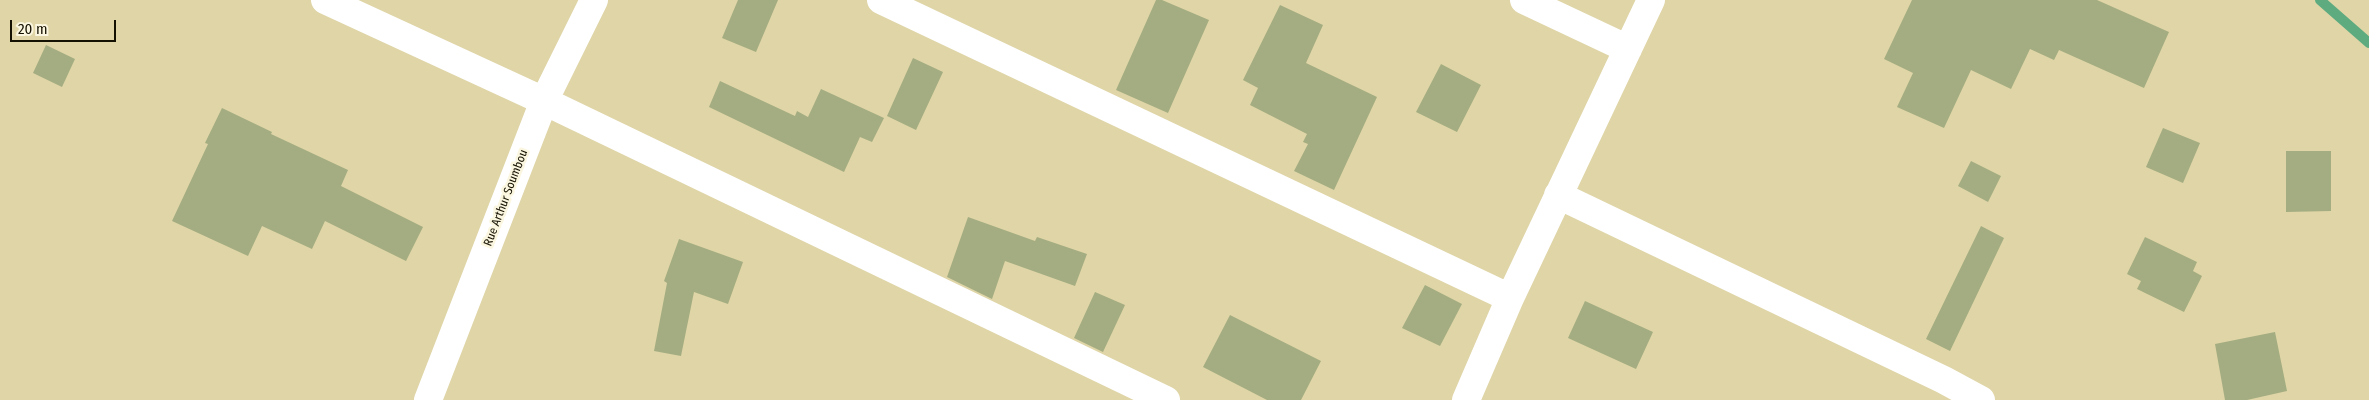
<!DOCTYPE html>
<style>
body{margin:0}
#map{position:relative;width:2369px;height:400px;overflow:hidden;background:#dfd5a7;font-family:"Fira Sans Condensed",sans-serif}
canvas{display:block}
.scale{position:absolute;left:10px;top:20px;width:106px;height:22px;box-sizing:border-box;border:2px solid #141102;border-top:0;padding-left:6px;font-size:15px;line-height:18px;white-space:nowrap;color:#141102;-webkit-text-stroke:4px #fbf6df;paint-order:stroke}
</style>
<div id="map">
<canvas width="2369" height="400"></canvas>
<div class="scale">20 m</div>
</div>
<script>
const ctx = document.querySelector('canvas').getContext('2d');
ctx.lineJoin = 'round';
const toPath = rows => new Path2D(rows.map(r => 'M' + r).join(''));
function stroke(path, color, width, dash) { ctx.strokeStyle = color; ctx.lineWidth = width; ctx.lineCap = dash ? 'butt' : 'round'; ctx.setLineDash(dash || []); ctx.stroke(path); }
function paint(path, color) { ctx.fillStyle = color; ctx.fill(path, 'evenodd'); }
function write(font, color, halo, rows, align = 'center') {
  ctx.font = font + ' "Fira Sans Condensed",sans-serif'; ctx.lineWidth = 5; ctx.setLineDash([]); ctx.textBaseline = 'middle'; ctx.strokeStyle = halo; ctx.fillStyle = color; for (const [text, x, y, turn = 0] of rows) {
    ctx.save(); ctx.translate(x, y); ctx.rotate((+turn || 0) * Math.PI / 180); ctx.textAlign = isNaN(turn) ? turn : align; if (halo) ctx.strokeText(text, 0, 0); ctx.fillText(text, 0, 0); ctx.restore();
  }
}
const stream = toPath([
 [2320,0,2369,43]
]);
const building = toPath([
 [738,0,778,0,756,52,722,38],
 [1156,0,1162,0,1209,20,1168,113,1116,90],
 [1912,0,2097,0,2169,32,2144,88,2059,50,2054,60,2030,49,2011,89,1971,70,1944,128,1897,107,1913,73,1884,59],
 [1280,5,1323,25,1306,63,1377,97,1334,190,1294,171,1308,144,1303,142,1307,134,1250,105,1258,88,1243,80],
 [46,45,75,59,62,87,33,73],
 [913,58,943,72,916,130,887,116],
 [1441,64,1481,85,1457,132,1416,112],
 [720,81,795,116,797,111,808,117,821,89,884,118,872,142,860,137,844,172,709,107],
 [222,108,272,132,271,134,348,170,341,186,423,227,406,261,325,221,312,249,262,226,248,256,172,221,208,144,205,143],
 [2163,128,2200,143,2183,183,2146,167],
 [2286,151,2331,151,2331,211,2286,212],
 [1971,161,2001,176,1988,202,1958,186],
 [968,217,1035,241,1037,237,1087,254,1075,286,1005,261,992,299,947,277],
 [1981,226,2004,238,1950,351,1926,339],
 [2145,237,2197,262,2193,271,2202,276,2184,312,2137,289,2141,281,2127,274],
 [679,239,743,262,728,304,694,292,681,356,654,351,667,283,664,281],
 [1425,285,1462,304,1440,346,1402,328],
 [1095,292,1125,305,1103,352,1074,338],
 [1585,301,1653,332,1636,369,1568,338],
 [1230,315,1321,361,1301,400,1267,400,1203,367],
 [2275,332,2287,391,2247,400,2225,400,2215,344]
]);
const minor = toPath([
 [325,0,544,101,1166,400],
 [881,0,1510,298],
 [1524,0,1628,49],
 [1558,195,1944,380,1981,400],
 [428,400,544,101,594,0],
 [1466,400,1510,298,1651,0]
]);
const streetNames = [
 ["Rue Arthur Soumbou",506,198,-69]
];
stroke(stream, '#5eab80', 10);
paint(building, '#a4ad81');
stroke(minor, '#fff', 28);
write('12px', '#141102', '#fbf6df', streetNames);
</script>
